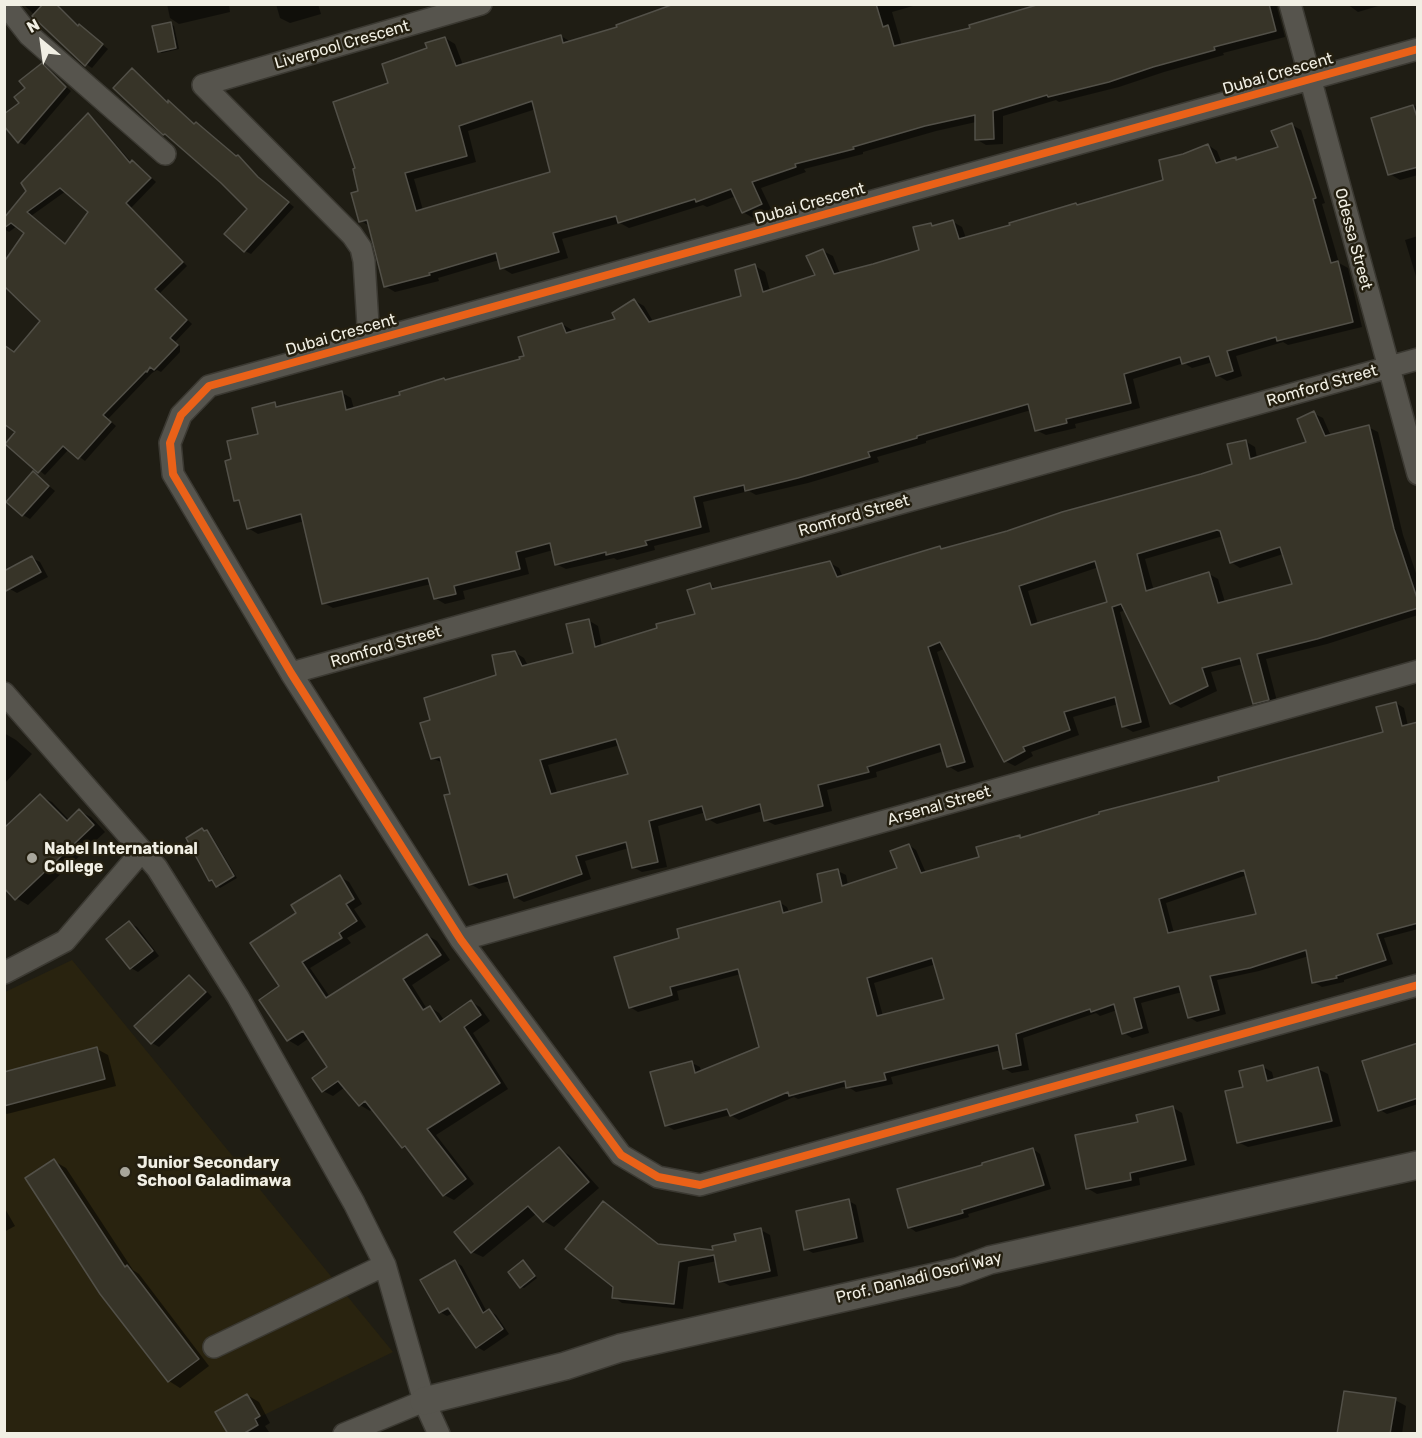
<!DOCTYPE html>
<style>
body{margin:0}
#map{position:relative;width:1422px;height:1438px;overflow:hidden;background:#1f1d14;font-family:Rubik,sans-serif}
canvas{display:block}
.frame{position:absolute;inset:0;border:6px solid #f1efe4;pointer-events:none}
.north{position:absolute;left:12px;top:12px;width:60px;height:60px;-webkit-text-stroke:4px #241f10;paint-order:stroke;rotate:331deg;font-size:16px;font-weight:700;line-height:24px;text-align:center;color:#f1efe4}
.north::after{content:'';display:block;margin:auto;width:21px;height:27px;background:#f1efe4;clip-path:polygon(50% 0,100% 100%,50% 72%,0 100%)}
</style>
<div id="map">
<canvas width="1422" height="1438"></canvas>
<div class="frame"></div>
<div class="north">N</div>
</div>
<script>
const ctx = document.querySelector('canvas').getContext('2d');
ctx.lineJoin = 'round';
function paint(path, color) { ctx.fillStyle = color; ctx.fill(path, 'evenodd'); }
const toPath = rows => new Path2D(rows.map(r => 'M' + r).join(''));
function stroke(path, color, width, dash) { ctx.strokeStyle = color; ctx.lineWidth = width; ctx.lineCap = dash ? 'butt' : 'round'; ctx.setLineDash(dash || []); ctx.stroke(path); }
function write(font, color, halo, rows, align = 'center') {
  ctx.font = font + ' Rubik,sans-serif'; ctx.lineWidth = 5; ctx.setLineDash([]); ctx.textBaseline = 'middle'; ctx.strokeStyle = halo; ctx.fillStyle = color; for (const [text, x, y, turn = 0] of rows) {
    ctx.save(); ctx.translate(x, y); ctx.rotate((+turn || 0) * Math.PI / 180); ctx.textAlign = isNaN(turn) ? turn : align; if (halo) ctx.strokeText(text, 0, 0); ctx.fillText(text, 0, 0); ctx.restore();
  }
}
const built = toPath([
 [72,960,393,1352,227,1433,5,1434,5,992]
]);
const shadow = toPath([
 [23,4,57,4,79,26,108,49,92,68,86,64],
 [167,4,229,4,230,12,179,24,170,18],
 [276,4,318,4,321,14,290,23,280,18],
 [678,4,920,4,892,12,902,46,972,29,1045,4,1276,4,1285,37,1223,53,1224,55,1164,72,1119,87,1059,102,1056,100,1003,116,1003,144,986,145,976,139,976,122,936,131,863,152,863,154,804,169,806,172,761,188,771,209,753,218,743,212,736,196,707,207,703,205,629,228,620,223,562,239,568,258,512,274,502,268,499,260,438,278,439,281,395,292,385,286,371,227,361,221,360,192,389,84,429,49,445,38,455,44,463,65,561,36,571,42,619,28],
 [536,109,552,173,423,210,414,179,476,162,468,131],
 [1347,4,1385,4,1358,12],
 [171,24,174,26,179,49,162,53,159,51],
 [42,65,71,91,25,145,19,142,4,124,21,103,27,89],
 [132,70,195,125,196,124,203,127,238,157,244,161,264,183,294,207,251,254,245,251,249,209,222,181,164,134],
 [1418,105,1418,175,1400,180,1390,174,1373,119],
 [88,115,94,119,132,163,139,166,156,182,131,208,187,266,160,293,192,324,175,342,180,346,180,352,161,372,157,370,152,373,108,419,116,426,85,461,69,449,45,475,7,444,17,432,15,353,42,321,26,233,17,226,9,232,4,229,4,221],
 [66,191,90,211,66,245,31,216],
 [1292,125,1301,130,1325,203,1322,204,1339,263,1348,268,1362,327,1288,345,1283,342,1236,356,1242,376,1227,381,1217,375,1213,362,1192,368,1184,363,1133,379,1140,408,1075,424,1076,428,1046,435,1036,430,1031,410,926,441,926,443,877,457,879,462,808,483,756,495,749,491,703,502,710,532,654,546,655,550,617,560,614,558,566,569,556,564,553,550,525,558,529,574,463,591,465,599,445,604,435,598,431,584,333,608,324,603,304,521,258,534,248,528,241,503,236,500,233,461,260,435,275,404,280,407,341,392,351,398,354,409,402,396,444,379,448,381,521,361,562,324,572,330,573,333,618,320,635,301,644,306,654,323,743,297,755,266,765,272,770,291,817,276,823,251,833,256,840,274,921,251,931,224,936,227,953,222,962,227,966,238,1165,181,1184,155,1208,145,1217,151,1222,163,1235,159,1238,161,1279,148],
 [1418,236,1418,283,1405,240],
 [1313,413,1323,418,1331,436,1368,427,1378,432,1403,535,1418,579,1418,615,1327,644,1266,659,1278,705,1264,709,1254,703,1243,664,1211,672,1217,691,1181,708,1172,703,1126,610,1120,612,1150,727,1133,732,1123,726,1118,704,1073,717,1079,735,1031,752,1033,756,1015,766,1005,761,946,648,937,652,974,767,958,772,948,766,944,751,876,772,877,777,827,790,832,811,775,825,765,820,763,811,717,824,708,819,706,812,658,826,667,867,642,872,633,867,629,848,585,861,591,879,524,902,515,897,510,881,479,889,470,884,443,763,432,758,432,721,497,676,514,652,524,658,528,666,575,654,588,620,598,626,602,646,697,615,710,585,718,589,830,563,839,568,843,577,940,547,944,550,1008,532,1063,514,1233,465,1245,441,1255,447,1257,458,1308,443],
 [1223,536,1231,562,1240,568,1283,554,1294,585,1225,602,1218,579,1209,574,1154,591,1145,559],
 [1099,567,1109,603,1038,624,1028,591],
 [620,745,630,775,558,795,548,765],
 [33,473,55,491,30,519,23,515],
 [32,558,40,562,48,577,17,593,10,589],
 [1396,703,1404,708,1408,726,1418,724,1418,929,1384,938,1393,964,1344,980,1344,982,1322,987,1314,982,1309,956,1259,971,1217,980,1226,1014,1197,1022,1189,1017,1182,992,1141,1003,1149,1033,1132,1038,1124,1033,1117,1010,1100,1016,1096,1013,1023,1038,1029,1070,1012,1073,1004,1068,1001,1050,891,1077,893,1084,856,1092,847,1086,798,1099,794,1097,739,1120,730,1115,674,1130,666,1125,692,1063,700,1067,701,1072,760,1048,741,974,677,991,679,1000,638,1012,630,1007,681,939,779,902,787,907,789,912,824,903,838,871,846,875,848,885,899,869,909,845,916,850,926,873,981,858,1019,837,1022,839,1221,782,1385,733],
 [1247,875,1258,915,1174,933,1166,903],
 [936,964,945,1000,883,1016,874,983],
 [4,733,16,740,32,754,4,784],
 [40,796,52,802,69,820,79,811,91,817,105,832,28,905,16,898],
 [202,830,210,833,237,878,220,888,211,880],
 [340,877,349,882,362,904,354,909,366,927,347,938,351,943,310,968,330,997,427,935,437,941,450,960,412,985,427,1009,430,1007,439,1013,444,1020,471,1002,480,1007,490,1021,473,1033,508,1089,436,1135,474,1184,454,1200,444,1195,411,1151,403,1147,373,1108,370,1111,360,1105,345,1087,333,1096,323,1091,329,1067,309,1038,298,1046,288,1040,281,987,298,914],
 [129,923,137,927,159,956,138,972,131,968],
 [190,977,197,981,212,997,159,1047,152,1043],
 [1418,1045,1418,1104,1387,1114,1380,1110],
 [97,1049,108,1055,116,1086,7,1114,4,1113,4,1073],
 [1263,1067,1272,1072,1274,1080,1318,1069,1328,1074,1341,1126,1248,1147,1238,1142],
 [1172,1107,1182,1113,1195,1165,1139,1178,1140,1185,1097,1194,1087,1188,1140,1123],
 [559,1149,569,1155,599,1188,554,1227,544,1221,537,1213,483,1257,472,1252],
 [1033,1149,1040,1154,1051,1189,968,1214,969,1217,916,1232,909,1227,984,1166],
 [54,1161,66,1168,133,1270,139,1274,209,1366,180,1388,169,1381,101,1293],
 [849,1201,856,1205,864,1242,813,1253,806,1249],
 [604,1203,660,1246,715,1252,761,1230,770,1235,778,1276,730,1286,721,1281,717,1261,688,1267,683,1309,622,1303,614,1297,615,1286],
 [4,1207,15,1226,4,1232],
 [455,1262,462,1266,487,1312,489,1311,496,1315,509,1334,484,1351,477,1347,453,1313,447,1316,440,1312],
 [523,1262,537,1278,524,1288,521,1287],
 [247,1395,259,1402,270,1423,265,1426,269,1432,266,1434,230,1434],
 [1395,1400,1406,1406,1402,1434,1338,1434]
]);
const building = toPath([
 [43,4,56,4,78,26,79,24,103,44,85,66,32,16,43,4],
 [674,4,876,4,883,27,888,25,894,46,970,28,969,25,1040,4,1269,4,1276,31,1214,47,1215,50,1153,67,1109,82,1048,97,1047,95,993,111,994,139,975,140,975,115,925,126,853,147,854,149,795,164,796,167,752,182,762,204,742,213,731,189,696,202,695,199,618,223,616,216,553,233,559,252,500,269,496,253,429,273,430,275,384,287,367,220,359,222,351,193,358,191,353,169,355,168,333,102,388,83,382,64,427,48,425,43,445,37,456,66,561,35,563,43,617,27,616,25,674,4],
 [532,101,550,172,416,211,405,173,467,156,459,126,532,101],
 [171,22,176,48,158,52,152,26,171,22],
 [42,63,66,87,18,143,4,126,4,114,19,103,14,97,25,88,19,81,42,63],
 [132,68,168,103,168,100,194,124,196,122,236,156,238,155,258,177,289,202,244,252,224,234,247,209,221,183,165,134,163,135,113,88,132,68],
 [1413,105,1418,120,1418,167,1388,175,1371,118,1413,105],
 [88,113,130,163,132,160,151,178,126,203,183,262,155,289,187,320,170,338,178,345,154,370,150,367,147,372,146,371,103,415,111,422,78,459,63,446,38,473,5,444,15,432,4,424,4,345,14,352,40,321,4,286,4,262,24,233,11,223,4,228,4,218,26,191,21,183,88,113],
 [60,188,88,212,65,244,27,212,60,188],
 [1292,123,1316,198,1313,199,1331,263,1338,261,1353,322,1277,341,1276,337,1227,351,1233,371,1216,376,1209,356,1182,364,1180,357,1124,374,1131,403,1066,419,1067,423,1035,431,1028,404,917,436,917,438,868,452,870,457,798,478,745,491,744,485,694,497,701,527,645,541,647,545,606,555,606,552,555,565,550,543,516,552,520,569,454,586,456,594,434,599,428,578,322,604,301,514,247,529,239,500,234,501,225,461,231,459,227,441,258,434,252,408,275,402,276,407,342,391,346,410,400,395,399,392,444,378,445,380,520,359,519,357,524,356,518,337,562,323,566,333,615,319,612,313,634,299,649,322,741,296,735,270,755,264,763,292,815,275,806,256,823,249,834,274,873,264,919,250,913,227,931,223,932,226,953,220,959,239,1010,225,1009,223,1076,203,1077,205,1163,180,1159,160,1183,154,1208,144,1216,163,1236,157,1236,160,1278,147,1271,131,1292,123],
 [1314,411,1325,436,1369,425,1394,529,1418,601,1418,608,1317,639,1257,654,1269,700,1253,704,1240,658,1202,668,1208,686,1170,704,1121,604,1112,607,1141,722,1122,727,1115,697,1064,712,1070,730,1023,747,1025,751,1004,762,940,642,928,647,965,762,947,767,940,744,867,767,869,772,818,785,823,806,764,821,760,804,706,820,702,806,649,821,658,862,632,868,626,842,576,856,582,874,514,898,507,874,469,885,444,795,450,794,440,757,431,759,420,723,430,720,424,698,496,675,492,655,515,651,522,666,573,653,566,624,589,619,595,647,657,628,656,624,695,614,687,590,710,583,712,589,830,561,837,577,940,546,941,549,1007,531,1062,512,1201,474,1232,464,1227,444,1246,440,1250,459,1306,442,1297,419,1314,411],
 [1217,530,1220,531,1230,563,1280,547,1292,584,1218,603,1209,572,1146,591,1137,554,1217,530],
 [1095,561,1107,602,1031,625,1019,586,1095,561],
 [616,739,628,774,551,794,540,760,616,739],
 [33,471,49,486,22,516,6,502,33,471],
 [32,556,41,572,4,592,4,571,32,556],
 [1396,702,1402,726,1418,722,1418,923,1377,934,1386,960,1336,976,1337,978,1312,983,1306,950,1250,968,1210,976,1219,1010,1188,1018,1179,986,1134,998,1142,1028,1122,1034,1114,1004,1091,1012,1090,1009,1016,1034,1021,1065,1003,1069,998,1045,884,1073,886,1080,846,1088,845,1081,789,1096,788,1092,730,1116,727,1109,665,1126,650,1072,692,1061,695,1073,759,1047,738,969,670,987,672,995,629,1008,614,957,679,938,677,929,780,901,783,913,822,902,817,874,838,869,842,886,897,868,890,851,909,844,921,873,979,857,976,847,1020,835,1020,838,1099,814,1099,812,1219,781,1218,777,1383,732,1376,707,1396,702],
 [1244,870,1256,914,1168,933,1159,899,1244,870],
 [932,958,944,999,877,1016,867,978,932,958],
 [40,794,67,821,79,809,94,825,15,900,4,888,4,828,40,794],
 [202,828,204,831,207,830,234,876,216,887,212,880,209,881,186,838,202,828],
 [340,875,354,899,346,904,357,921,339,933,342,938,302,962,326,998,427,934,441,955,403,979,423,1010,430,1006,440,1022,471,1000,481,1015,464,1027,500,1083,427,1129,466,1179,443,1196,405,1146,402,1148,365,1101,359,1106,338,1081,322,1092,312,1078,327,1067,303,1031,287,1041,259,1000,279,986,250,943,296,913,291,905,340,875],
 [129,921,153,951,130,969,106,939,129,921],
 [189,975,206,992,151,1044,134,1026,189,975],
 [1418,1043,1418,1098,1378,1111,1362,1061,1418,1043],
 [97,1047,105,1079,4,1106,4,1072,97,1047],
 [1263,1065,1267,1081,1318,1067,1332,1121,1237,1143,1225,1091,1243,1087,1239,1071,1263,1065],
 [1173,1106,1186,1160,1130,1173,1131,1180,1086,1189,1075,1135,1138,1122,1136,1115,1173,1106],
 [559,1147,589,1182,543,1222,528,1206,471,1253,454,1232,559,1147],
 [1033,1148,1044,1185,962,1210,963,1213,908,1228,897,1189,982,1165,982,1163,1033,1148],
 [54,1159,125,1267,127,1265,199,1359,168,1382,100,1294,25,1178,54,1159],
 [849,1199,857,1238,804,1250,796,1211,849,1199],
 [603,1201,658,1244,713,1250,712,1246,736,1241,734,1234,761,1228,770,1271,719,1282,714,1255,679,1262,674,1304,612,1298,613,1287,565,1249,603,1201],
 [455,1260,483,1313,489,1309,503,1329,476,1348,448,1308,439,1313,420,1280,455,1260],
 [523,1260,535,1276,520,1288,508,1272,523,1260],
 [1344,1391,1396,1398,1390,1434,1337,1434,1344,1391],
 [247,1394,260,1416,255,1419,258,1425,243,1434,228,1434,215,1412,247,1394]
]);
const minor = toPath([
 [5,4,29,35,165,154],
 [1290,4,1418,474],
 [1418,49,209,386,181,415,170,443,173,474,291,673,461,940,621,1155,658,1177,700,1185,1418,985],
 [369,341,364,261,361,248,352,235,203,85,481,4],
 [291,673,1418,359],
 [4,693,157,868,238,997,354,1203,385,1265,424,1401,439,1434],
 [461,940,1418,671],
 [4,973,65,941,142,851],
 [214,1347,385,1265],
 [344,1434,424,1401]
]);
const tertiary = toPath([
 [424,1401,565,1366,620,1348,957,1272,990,1260,1418,1165]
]);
const cycleway = toPath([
 [1418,49,209,386,181,415,170,443,173,474,291,673,461,940,621,1155,658,1177,700,1185,1418,985]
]);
const markers = [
 [32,858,6,"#a8a69b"],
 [125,1172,6,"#a8a69b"]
];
const streetNames = [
 ["Liverpool Crescent",342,45,-16],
 ["Dubai Crescent",1278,74,-16],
 ["Dubai Crescent",810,204,-16],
 ["Odessa Street",1353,239,75],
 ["Dubai Crescent",341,335,-16],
 ["Romford Street",1322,386,-16],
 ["Romford Street",854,516,-16],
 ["Romford Street",386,647,-16],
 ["Arsenal Street",939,806,-16],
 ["Prof. Danladi Osori Way",919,1278,-14]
];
const poiNames = [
 ["Nabel International",44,849],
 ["College",44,867],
 ["Junior Secondary",137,1163],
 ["School Galadimawa",137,1181]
];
paint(built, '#29230f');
paint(shadow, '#0007');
paint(building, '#373428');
stroke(building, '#525048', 1.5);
stroke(minor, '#3b3932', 24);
stroke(tertiary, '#3b3932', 30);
stroke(minor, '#56544d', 21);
stroke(tertiary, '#56544d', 27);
stroke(cycleway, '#ea6118', 8);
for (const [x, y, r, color] of markers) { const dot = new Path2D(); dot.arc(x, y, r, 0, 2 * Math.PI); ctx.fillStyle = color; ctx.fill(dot); stroke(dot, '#241f10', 2); }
write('16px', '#f1efe4', '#241f10', streetNames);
write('bold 16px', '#f1efe4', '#241f10', poiNames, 'left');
</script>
